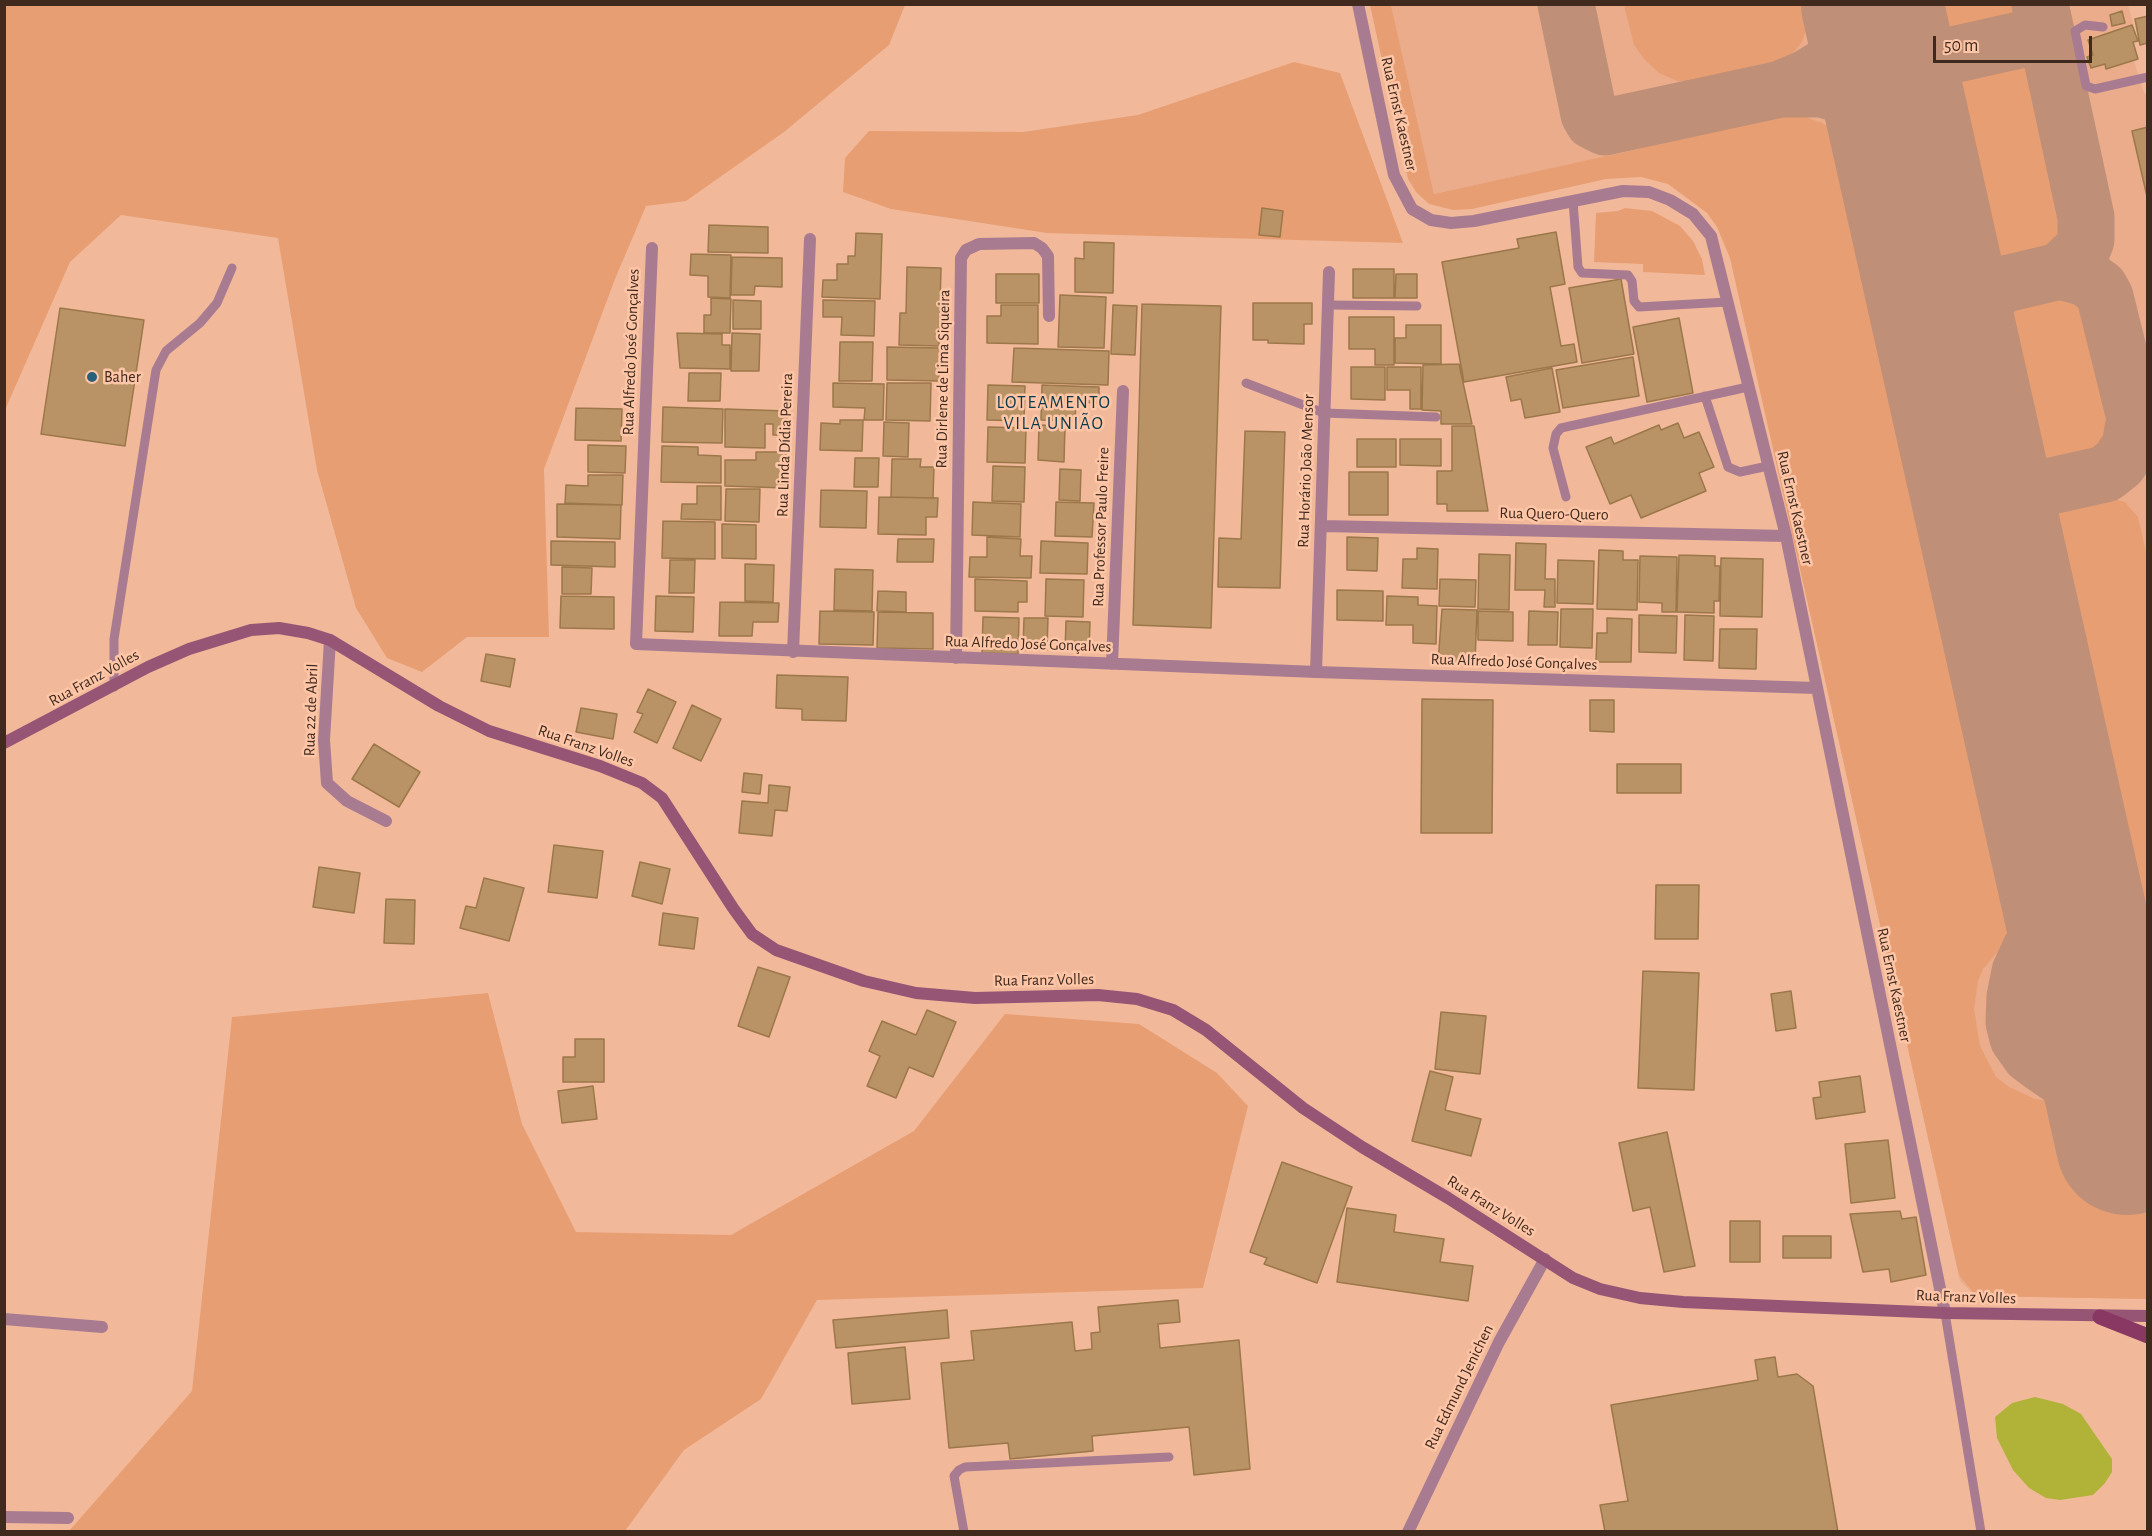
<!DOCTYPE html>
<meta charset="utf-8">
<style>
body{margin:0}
#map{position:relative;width:2152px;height:1536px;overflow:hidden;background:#f1b99a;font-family:"Alegreya Sans",sans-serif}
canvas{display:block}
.frame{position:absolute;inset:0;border:6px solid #402a1e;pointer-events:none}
.scale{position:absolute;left:1933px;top:36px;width:159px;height:27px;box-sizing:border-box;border:3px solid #402a1e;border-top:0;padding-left:8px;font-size:18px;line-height:21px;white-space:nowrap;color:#402a1e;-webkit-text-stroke:4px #fec6a7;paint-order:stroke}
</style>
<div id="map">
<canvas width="2152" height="1536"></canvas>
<div class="frame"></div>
<div class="scale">50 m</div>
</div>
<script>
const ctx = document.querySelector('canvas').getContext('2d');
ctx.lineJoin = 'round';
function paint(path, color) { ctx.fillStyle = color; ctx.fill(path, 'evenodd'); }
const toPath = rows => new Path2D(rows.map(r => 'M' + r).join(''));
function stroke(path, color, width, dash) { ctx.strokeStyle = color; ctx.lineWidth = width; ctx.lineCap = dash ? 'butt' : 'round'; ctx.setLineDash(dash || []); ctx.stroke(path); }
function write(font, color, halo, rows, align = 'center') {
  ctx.font = font + ' "Alegreya Sans",sans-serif'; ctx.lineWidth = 5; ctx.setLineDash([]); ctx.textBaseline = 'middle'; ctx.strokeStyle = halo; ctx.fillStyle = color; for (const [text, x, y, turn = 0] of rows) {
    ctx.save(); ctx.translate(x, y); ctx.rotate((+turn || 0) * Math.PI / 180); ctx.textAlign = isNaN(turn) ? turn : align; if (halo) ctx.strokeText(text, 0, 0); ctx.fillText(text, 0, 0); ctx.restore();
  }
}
const built = toPath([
 [1391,5,2128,5,2138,41,2133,42,2138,59,2134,61,2144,93,2148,94,2147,1299,1976,1296,1960,1281,1716,193,1640,149,1434,194]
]);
const green = toPath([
 [5,4,905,4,905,5,889,45,784,132,686,201,646,206,615,279,544,469,549,637,467,637,422,672,387,658,356,608,317,470,278,238,121,215,70,262,5,410],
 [2024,4,2023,10,1994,28,1946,39,1928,32,1921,5],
 [1370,5,1391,5,1434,194,1638,149,1634,147,1780,114,1803,116,1822,123,1836,132,1848,146,1860,169,2025,910,2020,926,1983,969,1978,981,1974,1009,1980,1046,1996,1077,2009,1087,2035,1099,2066,1103,2070,1110,2082,1166,2147,1151,2147,1299,1976,1296,1959,1275,1730,258,1717,227,1707,213,1668,184,1641,177,1606,179,1472,209,1453,210,1429,204,1416,192,1408,179],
 [1624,5,1624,4,1814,5,1802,42,1793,53,1761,68,1697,83,1677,81,1659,73,1645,60,1634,45],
 [2000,60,2018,62,2036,69,2070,211,2067,236,2059,247,2002,265,1978,253,1939,93,1943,83,1954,72,1985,62],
 [1294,62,1340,73,1403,243,1047,233,891,209,843,192,845,158,869,131,1023,132,1138,115],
 [1625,208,1652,211,1680,226,1693,241,1702,259,1705,275,1643,272,1643,264,1594,262,1596,213,1618,211],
 [2056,295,2065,295,2081,302,2096,323,2115,416,2112,436,2102,450,2050,464,2034,461,2023,454,1993,332,1999,319,2016,305],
 [2109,498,2125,502,2138,517,2147,556,2147,1027,2041,534,2048,515,2058,509],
 [488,993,522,1124,576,1232,731,1235,914,1131,1005,1014,1139,1024,1217,1073,1248,1106,1203,1288,817,1300,761,1399,684,1450,625,1531,69,1531,192,1391,232,1017]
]);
const water = toPath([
 [2035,1397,2063,1404,2081,1414,2112,1459,2112,1472,2105,1483,2093,1495,2060,1500,2046,1498,2029,1488,2013,1470,1997,1438,1995,1417,2012,1403]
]);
const taxiway = toPath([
 [1566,4,1589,114,1593,121,1605,127,1781,89,1807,78,1827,66,1846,49,1864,23,1866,4],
 [1874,4,1888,34,1909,50,1926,56,1948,56,2046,34],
 [2040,4,2086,217,2086,240,2082,250,2060,271],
 [1781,89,1822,89,1859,100,1880,117,1904,146],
 [1920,226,1934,260,1950,274,1974,283,2005,284],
 [1952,370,1952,339,1960,320,1976,302,2005,284,2060,271,2086,278,2100,288,2105,297,2135,418,2130,446,2119,463,2105,474,1984,501],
 [2060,845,2062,894,2057,908,2030,950,2020,972,2015,997,2014,1022,2018,1038,2030,1055,2045,1066,2061,1077,2116,1094]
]);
const runway = toPath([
 [1872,4,2127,1144]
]);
const building = toPath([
 [2122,11,2125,23,2112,26,2110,15,2122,11],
 [2148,16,2148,43,2140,45,2135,19,2148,16],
 [2132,25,2138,41,2133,42,2138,59,2106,69,2105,64,2091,68,2087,57,2093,55,2088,40,2132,25],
 [2148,127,2148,201,2132,131,2148,127],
 [1262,208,1283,211,1280,237,1259,235,1262,208],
 [709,225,768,227,768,253,708,252,709,225],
 [1556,232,1565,284,1550,287,1561,346,1574,344,1577,362,1464,382,1442,262,1519,248,1517,239,1556,232],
 [856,233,882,234,880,299,822,297,823,280,837,280,837,264,848,264,848,256,855,256,856,233],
 [1084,242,1114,243,1113,293,1075,292,1075,258,1084,259,1084,242],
 [691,254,731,255,730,298,708,297,708,276,690,275,691,254],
 [732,257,782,258,782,287,755,286,754,295,731,295,732,257],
 [907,267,941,268,939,346,899,345,900,313,906,313,907,267],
 [1353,269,1394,269,1394,298,1353,298,1353,269],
 [996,274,1039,274,1039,303,996,303,996,274],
 [1396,274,1417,274,1417,298,1395,298,1396,274],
 [1621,279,1634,354,1582,363,1569,288,1621,279],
 [1060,295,1106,297,1104,348,1058,347,1060,295],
 [711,298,731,299,730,333,704,333,704,315,711,315,711,298],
 [733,300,761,301,761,329,733,329,733,300],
 [823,300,875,301,874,336,841,335,842,317,823,317,823,300],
 [1253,303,1312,303,1312,324,1304,324,1304,344,1268,343,1268,340,1253,340,1253,303],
 [1142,304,1221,306,1211,628,1133,625,1142,304],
 [1001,305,1038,305,1038,344,987,343,987,316,1001,316,1001,305],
 [1113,305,1137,306,1135,355,1111,354,1113,305],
 [60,308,144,320,125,446,41,434,60,308],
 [1349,317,1394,317,1394,365,1375,365,1375,349,1349,349,1349,317],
 [1679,318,1693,393,1647,402,1633,327,1679,318],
 [1406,325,1441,325,1441,364,1395,363,1395,338,1406,338,1406,325],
 [677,333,722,334,722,345,730,345,730,369,680,368,677,333],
 [732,333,760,334,759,371,731,371,732,333],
 [840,342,873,342,872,381,839,381,840,342],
 [887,347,940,348,939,381,887,380,887,347],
 [1014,348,1109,351,1108,385,1012,382,1014,348],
 [1633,357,1639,396,1563,408,1556,370,1633,357],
 [1459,364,1472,424,1441,424,1441,411,1422,410,1423,365,1459,364],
 [1351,367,1385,367,1385,400,1351,399,1351,367],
 [1387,367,1421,367,1421,409,1410,409,1410,390,1387,390,1387,367],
 [1552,368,1560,412,1525,418,1521,399,1511,401,1506,377,1552,368],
 [689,373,721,373,720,401,688,401,689,373],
 [833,383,884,384,883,420,864,420,865,408,833,407,833,383],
 [887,383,931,383,930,421,886,420,887,383],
 [988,385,1025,386,1024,421,987,420,988,385],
 [1042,385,1099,387,1099,403,1076,402,1075,421,1041,420,1042,385],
 [663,407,723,409,722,443,662,442,663,407],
 [576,408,622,409,621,441,575,440,576,408],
 [725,409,787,411,787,435,773,435,773,424,765,424,765,448,725,447,725,409],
 [840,420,863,420,862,451,820,450,821,423,840,424,840,420],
 [884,422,909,423,908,457,883,456,884,422],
 [1678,423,1684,438,1699,432,1714,467,1699,473,1706,491,1641,518,1631,495,1610,504,1586,447,1611,437,1614,444,1659,425,1661,430,1678,423],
 [1039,425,1065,426,1064,462,1038,460,1039,425],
 [1452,426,1474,426,1488,511,1447,511,1447,504,1437,504,1437,471,1452,471,1452,426],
 [988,427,1026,428,1025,463,987,462,988,427],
 [1245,431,1285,432,1280,588,1218,587,1219,538,1241,539,1245,431],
 [1357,439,1396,439,1396,467,1357,467,1357,439],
 [1400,439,1441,439,1441,466,1400,465,1400,439],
 [588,445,626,446,625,473,588,472,588,445],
 [662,446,698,447,698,455,721,456,721,483,661,482,662,446],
 [756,452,786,452,785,488,725,486,725,460,756,460,756,452],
 [855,458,879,458,878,487,854,487,855,458],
 [892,459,921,459,920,467,934,467,933,498,891,497,892,459],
 [993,466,1025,467,1024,502,992,501,993,466],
 [1060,469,1081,470,1080,501,1059,500,1060,469],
 [1349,472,1388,472,1388,515,1349,515,1349,472],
 [588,475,623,475,622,505,565,503,566,485,588,486,588,475],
 [697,486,721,486,721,520,681,519,682,504,697,504,697,486],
 [726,489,760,489,759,522,725,521,726,489],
 [821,490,867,491,866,528,820,527,821,490],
 [879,497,938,498,937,517,926,517,926,535,878,534,879,497],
 [973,502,1021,504,1020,537,972,535,973,502],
 [1056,502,1094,503,1092,537,1055,536,1056,502],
 [557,504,621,505,620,539,557,537,557,504],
 [663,521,715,522,715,559,662,558,663,521],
 [722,524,756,525,756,559,722,558,722,524],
 [987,537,1021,539,1020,556,1032,556,1031,578,969,577,970,557,987,557,987,537],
 [1347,537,1378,538,1377,571,1347,570,1347,537],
 [898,539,934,539,933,562,897,562,898,539],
 [551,541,615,542,615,567,551,565,551,541],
 [1041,541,1088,543,1087,574,1040,573,1041,541],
 [1516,543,1546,544,1545,579,1555,579,1555,607,1544,607,1545,590,1515,590,1516,543],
 [1417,548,1438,549,1437,589,1402,588,1403,559,1417,559,1417,548],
 [1599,550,1623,551,1623,560,1638,560,1637,610,1597,609,1599,550],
 [1479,554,1510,555,1509,610,1478,609,1479,554],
 [1679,555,1715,556,1715,566,1720,566,1719,601,1714,601,1714,613,1677,612,1679,555],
 [1640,556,1677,557,1676,612,1662,612,1662,603,1639,602,1640,556],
 [1721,558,1763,559,1762,617,1720,616,1721,558],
 [670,560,695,560,694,593,669,593,670,560],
 [1558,560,1594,561,1593,604,1557,603,1558,560],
 [745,564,774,565,773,602,745,601,745,564],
 [562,567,592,568,591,594,562,594,562,567],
 [835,569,873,570,872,611,834,610,835,569],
 [975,579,1027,581,1027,602,1018,602,1018,612,975,611,975,579],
 [1046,579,1084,580,1083,617,1045,616,1046,579],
 [1440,579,1476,580,1475,607,1439,606,1440,579],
 [1337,590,1383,591,1383,621,1337,620,1337,590],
 [878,591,906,592,906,612,877,611,878,591],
 [561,596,614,597,614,629,560,628,561,596],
 [656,596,694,597,693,632,655,631,656,596],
 [1387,596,1418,597,1418,605,1437,606,1436,644,1413,643,1413,625,1386,625,1387,596],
 [720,602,779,603,778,622,753,622,752,636,719,636,720,602],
 [1442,609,1477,610,1475,663,1438,663,1442,609],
 [1561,609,1593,609,1592,648,1560,647,1561,609],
 [820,611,874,612,873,645,819,644,820,611],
 [1478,611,1513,612,1513,641,1478,640,1478,611],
 [1529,611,1558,612,1557,645,1528,645,1529,611],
 [878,612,933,613,933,649,877,648,878,612],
 [1639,615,1677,616,1676,653,1639,652,1639,615],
 [1685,615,1714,616,1713,661,1684,660,1685,615],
 [983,617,1019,618,1018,654,982,653,983,617],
 [1024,618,1048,618,1047,650,1023,650,1024,618],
 [1607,618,1632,619,1631,662,1596,662,1597,633,1607,633,1607,618],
 [1066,621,1090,622,1089,651,1065,650,1066,621],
 [1720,629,1757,629,1756,669,1719,668,1720,629],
 [486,654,515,659,510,687,481,681,486,654],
 [777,675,848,677,846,721,802,720,802,709,776,708,777,675],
 [648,689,676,702,657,743,634,732,643,714,637,712,648,689],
 [1422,699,1493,700,1492,833,1421,833,1422,699],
 [1590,700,1614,700,1614,732,1590,731,1590,700],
 [692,705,721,719,701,761,673,748,692,705],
 [581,708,617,714,613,739,576,732,581,708],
 [374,744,420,772,399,807,352,779,374,744],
 [1617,764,1681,764,1681,793,1617,793,1617,764],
 [744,773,762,775,760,794,742,792,744,773],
 [769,785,790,787,787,811,775,810,772,836,739,833,742,801,768,803,769,785],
 [554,845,603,851,597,898,548,892,554,845],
 [640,862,670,869,662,904,632,896,640,862],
 [319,867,360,873,354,913,313,907,319,867],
 [484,878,524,888,509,941,460,928,466,906,476,908,484,878],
 [1656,885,1699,885,1698,939,1655,939,1656,885],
 [386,899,415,900,414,944,384,943,386,899],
 [663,913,698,918,694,949,659,945,663,913],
 [758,967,790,977,769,1037,738,1026,758,967],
 [1643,971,1699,973,1694,1090,1638,1088,1643,971],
 [1791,991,1796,1028,1776,1031,1771,994,1791,991],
 [927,1010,956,1022,933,1077,909,1067,896,1098,867,1086,880,1056,869,1051,882,1021,916,1035,927,1010],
 [1441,1012,1486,1016,1480,1074,1435,1069,1441,1012],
 [575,1039,604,1039,604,1082,563,1082,563,1057,575,1057,575,1039],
 [1430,1071,1453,1077,1445,1110,1481,1119,1471,1156,1412,1141,1430,1071],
 [1860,1076,1865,1112,1816,1119,1813,1098,1821,1097,1819,1082,1860,1076],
 [593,1086,597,1119,562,1123,558,1091,593,1086],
 [1667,1132,1695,1266,1664,1272,1650,1207,1633,1211,1619,1143,1667,1132],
 [1888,1140,1895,1198,1851,1203,1845,1144,1888,1140],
 [1282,1162,1352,1187,1317,1283,1264,1264,1267,1258,1250,1252,1282,1162],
 [1347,1208,1396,1215,1394,1232,1444,1239,1440,1262,1473,1266,1468,1301,1337,1282,1347,1208],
 [1900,1211,1902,1219,1916,1217,1926,1275,1891,1282,1889,1269,1863,1272,1850,1214,1900,1211],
 [1730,1221,1760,1221,1760,1262,1730,1262,1730,1221],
 [1783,1236,1831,1236,1831,1258,1783,1258,1783,1236],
 [1178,1300,1180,1322,1158,1324,1160,1348,1239,1340,1250,1469,1194,1475,1189,1427,1092,1436,1093,1451,1010,1459,1008,1443,949,1448,941,1363,974,1360,971,1331,1072,1322,1075,1351,1092,1349,1091,1333,1100,1332,1098,1307,1178,1300],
 [947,1310,949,1338,836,1348,833,1320,947,1310],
 [905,1347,910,1399,852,1404,848,1353,905,1347],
 [1775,1357,1778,1377,1797,1374,1813,1386,1838,1532,1605,1532,1600,1505,1628,1501,1611,1405,1758,1380,1755,1360,1775,1357]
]);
const lane = toPath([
 [2103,27,2085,25,2075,31,2086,86,2095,89,2148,77],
 [1573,201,1578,267,1582,273,1628,275,1632,281,1634,301,1639,307,1727,302],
 [1328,305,1417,306],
 [1246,383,1324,413,1436,417],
 [1705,396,1728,467,1740,472,1768,466],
 [1566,497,1553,448,1556,434,1561,428,1748,387],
 [114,687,114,639,156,370,166,351,200,323,217,303,232,268],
 [1945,1313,1981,1532],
 [964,1532,954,1476,959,1470,965,1467,1169,1457]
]);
const street = toPath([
 [1358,4,1394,175,1412,209,1431,220,1451,223,1474,221,1623,191,1649,192,1670,200,1693,214,1711,236,1786,536,1945,1313],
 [652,248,636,644,1316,672,1816,688],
 [1322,526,1786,536],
 [330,640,324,740,327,783,347,801,386,821],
 [793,652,810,239],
 [956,658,961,258,966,250,979,244,1034,243,1042,248,1048,256,1049,316],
 [1112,664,1123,391],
 [1316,672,1329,272],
 [4,1319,102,1327],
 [4,1517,68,1518],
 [1408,1532,1499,1342,1545,1259]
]);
const secondary = toPath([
 [4,743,148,667,189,649,251,630,279,628,308,633,330,640,439,706,489,731,600,766,642,783,662,798,733,908,752,934,776,950,864,981,916,993,975,998,1098,995,1137,999,1173,1010,1206,1030,1303,1108,1362,1147,1448,1198,1573,1278,1600,1289,1640,1298,1683,1302,1945,1313,2148,1316]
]);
const primary = toPath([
 [2100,1317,2148,1336]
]);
const markers = [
 [92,377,6,"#28617b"]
];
const streetNames = [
 ["Rua Ernst Kaestner",1399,114,77],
 ["Rua Alfredo José Gonçalves",631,352,-88],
 ["Rua Dirlene de Lima Siqueira",943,379,-89],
 ["Rua Linda Dídia Pereira",785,445,-88],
 ["Rua Horário João Mensor",1306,471,-88],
 ["Rua Ernst Kaestner",1795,508,77],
 ["Rua Quero-Quero",1554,514,1],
 ["Rua Professor Paulo Freire",1101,527,-88],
 ["Rua Alfredo José Gonçalves",1028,644,2],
 ["Rua Alfredo José Gonçalves",1514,662,2],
 ["Rua Franz Volles",94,678,-29],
 ["Rua 22 de Abril",311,710,-88],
 ["Rua Franz Volles",586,746,19],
 ["Rua Franz Volles",1044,980,-1],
 ["Rua Ernst Kaestner",1894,985,78],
 ["Rua Franz Volles",1491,1206,32],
 ["Rua Franz Volles",1966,1297,2],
 ["Rua Edmund Jenichen",1459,1387,-64]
];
const poiNames = [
 ["Baher",104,377]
];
const neighbourhoodNames = [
 ["LOTEAMENTO",1054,403],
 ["VILA UNIÃO",1054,424]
];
paint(built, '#eaac8a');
paint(green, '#e89e73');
paint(water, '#b1b338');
stroke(taxiway, '#bf9077', 57);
stroke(runway, '#bf9077', 142);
paint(building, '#b99365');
stroke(building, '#9c774a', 1.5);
stroke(lane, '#a97b90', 9);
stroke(street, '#a97b90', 12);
stroke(secondary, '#975575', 12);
stroke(primary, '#883862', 15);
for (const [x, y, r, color] of markers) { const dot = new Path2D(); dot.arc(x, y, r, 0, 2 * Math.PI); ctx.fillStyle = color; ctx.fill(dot); stroke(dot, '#fec6a7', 2); }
write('16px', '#402a1e', '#fec6a7', streetNames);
write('16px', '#402a1e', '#fec6a7', poiNames, 'left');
ctx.letterSpacing = '1.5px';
write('18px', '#083a4d', '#fec6a7', neighbourhoodNames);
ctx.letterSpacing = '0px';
</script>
